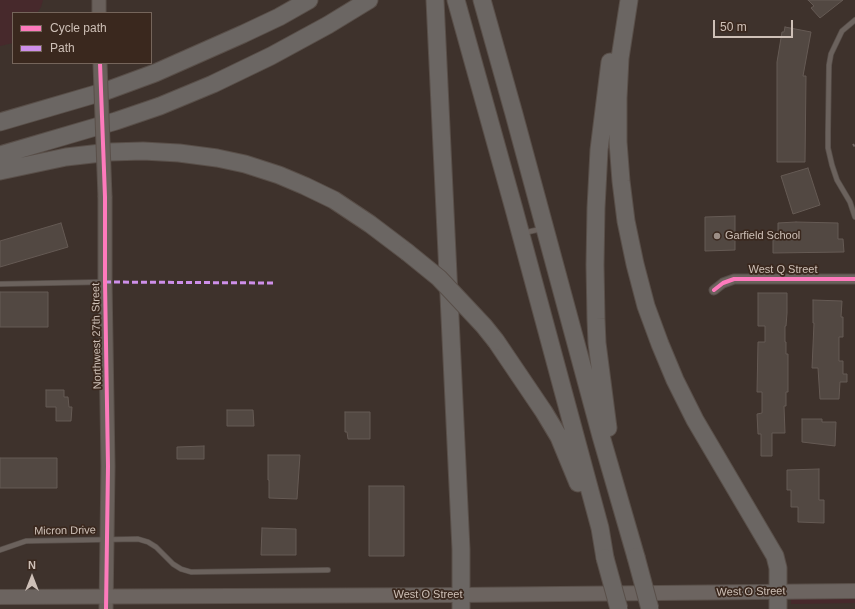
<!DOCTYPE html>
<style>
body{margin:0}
#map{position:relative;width:855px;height:609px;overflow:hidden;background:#3e322c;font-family:Arial,sans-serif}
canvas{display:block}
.legend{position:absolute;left:12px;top:12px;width:140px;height:52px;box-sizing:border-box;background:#3a281e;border:1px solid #75655b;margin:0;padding:5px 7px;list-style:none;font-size:12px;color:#cec0b7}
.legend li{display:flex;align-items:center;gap:8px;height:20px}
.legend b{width:20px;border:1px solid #75655b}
.north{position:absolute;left:12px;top:557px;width:40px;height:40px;-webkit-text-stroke:3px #3a281e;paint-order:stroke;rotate:0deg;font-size:11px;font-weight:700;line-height:16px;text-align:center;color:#cec0b7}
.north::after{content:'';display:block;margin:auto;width:14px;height:18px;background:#cec0b7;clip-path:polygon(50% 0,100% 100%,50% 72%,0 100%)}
.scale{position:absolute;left:713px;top:20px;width:80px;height:18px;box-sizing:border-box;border:2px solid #cec0b7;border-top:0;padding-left:5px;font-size:12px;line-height:14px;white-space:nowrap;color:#cec0b7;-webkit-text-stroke:3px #3a281e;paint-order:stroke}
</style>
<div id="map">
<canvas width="855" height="609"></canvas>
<ul class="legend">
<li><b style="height:5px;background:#fd7abc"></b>Cycle path</li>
<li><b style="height:5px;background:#ce8fe9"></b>Path</li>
</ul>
<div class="north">N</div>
<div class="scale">50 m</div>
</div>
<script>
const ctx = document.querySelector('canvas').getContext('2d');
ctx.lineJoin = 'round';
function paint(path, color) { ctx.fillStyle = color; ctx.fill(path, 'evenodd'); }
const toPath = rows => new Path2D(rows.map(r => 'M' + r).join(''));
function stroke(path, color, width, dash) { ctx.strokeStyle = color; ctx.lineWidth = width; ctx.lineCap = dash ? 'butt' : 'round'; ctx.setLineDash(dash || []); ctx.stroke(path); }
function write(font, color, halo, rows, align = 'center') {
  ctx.font = font + ' Arial,sans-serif'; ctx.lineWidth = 3.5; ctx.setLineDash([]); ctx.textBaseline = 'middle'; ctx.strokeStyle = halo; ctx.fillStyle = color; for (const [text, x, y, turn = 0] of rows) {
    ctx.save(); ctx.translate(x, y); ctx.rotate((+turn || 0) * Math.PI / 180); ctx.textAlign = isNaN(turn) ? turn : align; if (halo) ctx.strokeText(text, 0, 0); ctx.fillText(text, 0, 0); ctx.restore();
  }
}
const green = toPath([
 [0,0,43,0,41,7,37,13,13,13,13,43,0,46],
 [855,598,855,603,791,604,791,599]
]);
const building = toPath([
 [808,0,843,0,820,18,811,8,814,6,808,0],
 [785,27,811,32,803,76,806,76,805,162,777,162,777,62,782,32,784,32,785,27],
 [808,168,820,205,793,214,781,176,808,168],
 [735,216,735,250,705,251,705,217,735,216],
 [796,222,838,223,838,239,843,239,844,252,773,253,773,239,778,239,778,223,796,222],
 [61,223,68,247,0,267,0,241,61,223],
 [0,292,48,292,48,327,0,327,0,292],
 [758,293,787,293,787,313,786,326,785,326,785,342,786,342,786,354,788,354,788,392,786,392,786,406,784,406,785,433,772,433,772,456,761,456,761,434,758,434,757,414,762,413,762,392,757,392,758,342,765,342,765,326,758,326,758,293],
 [813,300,842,301,841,317,843,317,843,337,839,337,839,361,843,361,843,374,847,374,847,382,840,382,839,399,820,399,818,368,812,368,814,323,813,323,813,300],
 [46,390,64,390,64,397,68,397,69,407,72,407,71,421,56,421,56,407,46,407,46,390],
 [227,410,253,410,254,426,227,426,227,410],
 [345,412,370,412,370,439,348,439,347,432,345,432,345,412],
 [802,419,822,419,822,422,836,422,835,446,802,442,802,419],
 [204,446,204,459,177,459,177,447,204,446],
 [268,455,300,455,297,499,269,498,269,480,268,480,268,455],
 [0,458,57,458,57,488,0,488,0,458],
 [819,469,819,500,824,500,824,523,798,522,798,507,791,507,791,490,787,490,787,470,819,469],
 [369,486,404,486,404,556,369,556,369,486],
 [262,528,296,529,296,555,261,555,262,528]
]);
const path = toPath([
 [853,144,855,147]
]);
const lane = toPath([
 [855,20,842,31,831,54,829,65,828,132,828,148,832,165,837,180,850,202,855,217],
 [523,233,541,229],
 [0,284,103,282],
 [0,550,26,541,138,539,148,542,156,547,173,564,181,569,191,572,328,570]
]);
const street = toPath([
 [714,290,723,283,734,279,855,279]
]);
const secondary = toPath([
 [99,0,99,13],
 [105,197,105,282,108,466,106,609]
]);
const primary = toPath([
 [0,597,461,595,855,591]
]);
const highway = toPath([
 [435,0,461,549,461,609],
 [456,0,514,209,600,528,605,558],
 [482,0,514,114,601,436,636,557],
 [629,0,620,58,618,98,618,142,621,181,626,221,635,264,646,306,660,344,675,380,695,420,775,556,778,568,778,609],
 [0,122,106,91,155,73,243,34,279,17,309,0],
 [0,155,116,121,160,106,213,84,271,56,328,25,369,0],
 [0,171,66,157,110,152,143,151,179,153,217,158,245,164,279,175,305,186,334,200,370,224,407,252],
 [496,341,544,412,559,437,578,483],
 [608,428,597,343,596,319,595,265,596,208,599,150,610,62]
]);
const secondaryBridge = toPath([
 [100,63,105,197]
]);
const highwayBridge = toPath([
 [407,252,439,278,484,326,496,341],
 [636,557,650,609],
 [605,558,619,609]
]);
const quiet = toPath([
 [105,282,276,283]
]);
const cycleway = toPath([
 [100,63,105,197,105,282,108,466,106,609],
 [714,290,723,283,734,279,855,279]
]);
const markers = [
 [717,236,4,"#9c8e86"]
];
const poiNames = [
 ["Garfield School",725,236]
];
const streetNames = [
 ["West Q Street",783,270],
 ["Northwest 27th Street",97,336,-91],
 ["Micron Drive",65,531,-1],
 ["West O Street",751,592,-1],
 ["West O Street",428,595]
];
paint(green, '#47292c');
paint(building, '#524842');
stroke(building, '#655a54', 1);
stroke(lane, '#574e49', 6);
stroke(street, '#574e49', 11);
stroke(secondary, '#5a504a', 15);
stroke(primary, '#5a504a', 16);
stroke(highway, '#594f49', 19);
stroke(path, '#6f6461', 2, [3, 3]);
stroke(lane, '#6b625d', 4.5);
stroke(street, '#6b625d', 9);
stroke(secondary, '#69605b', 13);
stroke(primary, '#6c6460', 14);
stroke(highway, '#6b6663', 17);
stroke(secondaryBridge, '#5a504a', 15, []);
stroke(highwayBridge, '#594f49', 19, []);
stroke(secondaryBridge, '#69605b', 13);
stroke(highwayBridge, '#6b6663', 17);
stroke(quiet, '#ce8fe9', 3, [6, 3]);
stroke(cycleway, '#fd7abc', 4);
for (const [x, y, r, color] of markers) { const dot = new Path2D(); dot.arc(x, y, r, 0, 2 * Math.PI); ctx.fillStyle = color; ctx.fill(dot); stroke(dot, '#3a281e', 1.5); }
write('11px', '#cec0b7', '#3a281e', poiNames, 'left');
write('11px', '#cec0b7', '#3a281e', streetNames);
</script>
